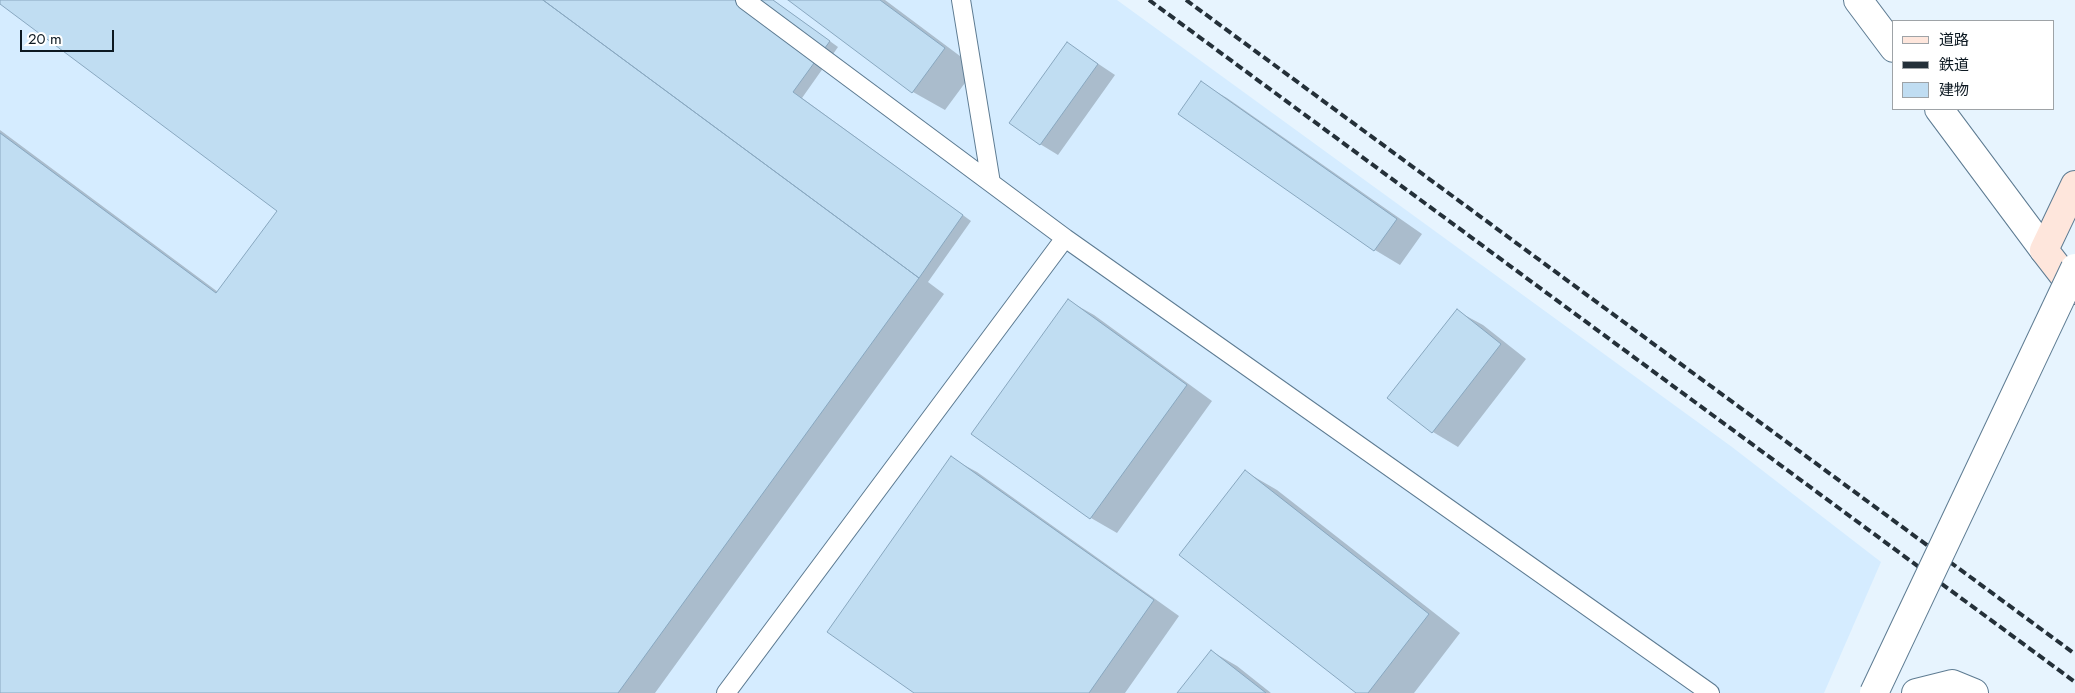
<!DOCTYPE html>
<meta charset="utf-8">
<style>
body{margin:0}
#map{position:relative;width:2075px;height:693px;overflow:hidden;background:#e7f4fe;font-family:Jost,"Noto Sans JP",sans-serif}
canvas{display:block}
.legend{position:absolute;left:1892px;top:20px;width:162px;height:90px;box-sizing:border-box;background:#fff;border:1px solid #9ea3a7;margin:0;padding:6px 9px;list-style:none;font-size:15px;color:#0d1922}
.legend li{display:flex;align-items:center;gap:10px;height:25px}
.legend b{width:25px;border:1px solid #9ea3a7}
.scale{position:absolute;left:20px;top:30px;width:94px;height:22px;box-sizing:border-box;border:2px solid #0d1922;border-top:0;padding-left:6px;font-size:15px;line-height:18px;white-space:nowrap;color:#0d1922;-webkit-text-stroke:4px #fff;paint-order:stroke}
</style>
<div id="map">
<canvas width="2075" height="693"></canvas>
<ul class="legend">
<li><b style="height:6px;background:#fee6dc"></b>道路</li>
<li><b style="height:6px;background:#243039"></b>鉄道</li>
<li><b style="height:14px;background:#c0ddf2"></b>建物</li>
</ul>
<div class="scale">20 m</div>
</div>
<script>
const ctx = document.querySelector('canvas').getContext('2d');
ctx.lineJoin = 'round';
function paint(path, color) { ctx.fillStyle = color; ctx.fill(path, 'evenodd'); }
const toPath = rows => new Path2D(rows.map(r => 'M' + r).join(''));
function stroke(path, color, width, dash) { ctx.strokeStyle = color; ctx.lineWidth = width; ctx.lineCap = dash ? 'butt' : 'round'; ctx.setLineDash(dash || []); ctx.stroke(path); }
const built = toPath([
 [0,0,1117,0,1732,447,1881,562,1824,693,0,693]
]);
const shadow = toPath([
 [0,0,773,0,838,47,802,98,971,221,928,282,944,294,655,693,0,693,0,130,218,292,279,210,0,3],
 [790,0,885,0,976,68,945,110,913,92],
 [1067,43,1115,75,1058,155,1040,144],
 [1201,83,1227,98,1422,234,1400,265,1375,250],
 [1069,301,1094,315,1212,401,1117,533,1091,518,973,434],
 [1457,311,1483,325,1526,359,1458,447,1433,432],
 [951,458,977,472,1179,616,1125,693,916,693],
 [1246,472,1277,490,1460,633,1414,693,1358,693],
 [1211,651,1237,666,1271,693,1179,693]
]);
const building = toPath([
 [0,0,543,0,919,278,618,693,0,693,0,133,216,293,277,211,0,4,0,0],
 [543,0,773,0,830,41,793,92,963,215,919,278,543,0],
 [788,0,880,0,945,48,912,93,788,0],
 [1067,42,1098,64,1040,145,1009,123,1067,42],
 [1201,81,1397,219,1374,251,1178,114,1201,81],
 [1068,299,1187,385,1090,519,971,434,1068,299],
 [1457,309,1501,344,1432,433,1387,398,1457,309],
 [951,456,1154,600,1089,693,914,693,827,632,951,456],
 [1245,470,1429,614,1368,693,1356,693,1179,555,1245,470],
 [1211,650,1266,693,1177,693,1211,650]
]);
const service = toPath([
 [745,0,1065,238],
 [961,0,991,183],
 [726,693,1065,238,1710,693]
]);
const minor = toPath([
 [1916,693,1952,684,1974,693]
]);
const tertiary = toPath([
 [1858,0,1894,48],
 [1939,109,2044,250]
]);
const secondary = toPath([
 [2075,185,2044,250,2075,290]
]);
const rail = toPath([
 [1149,0,2075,682],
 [1186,0,2075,654]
]);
const tertiaryBridge = toPath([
 [1874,693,2075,268]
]);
paint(built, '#d5ecff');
paint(shadow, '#0003');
paint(building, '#c0ddf2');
stroke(building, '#89a8c0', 1);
stroke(service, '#5d7b92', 20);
stroke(minor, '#5d7b92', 30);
stroke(tertiary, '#5d7b92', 30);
stroke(secondary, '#5d7b92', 30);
stroke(service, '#fff', 18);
stroke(minor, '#fff', 28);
stroke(tertiary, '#fff', 28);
stroke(secondary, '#fee6dc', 28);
stroke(rail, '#243039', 4, [8, 4]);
stroke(tertiaryBridge, '#5d7b92', 30, []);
stroke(tertiaryBridge, '#fff', 28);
</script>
